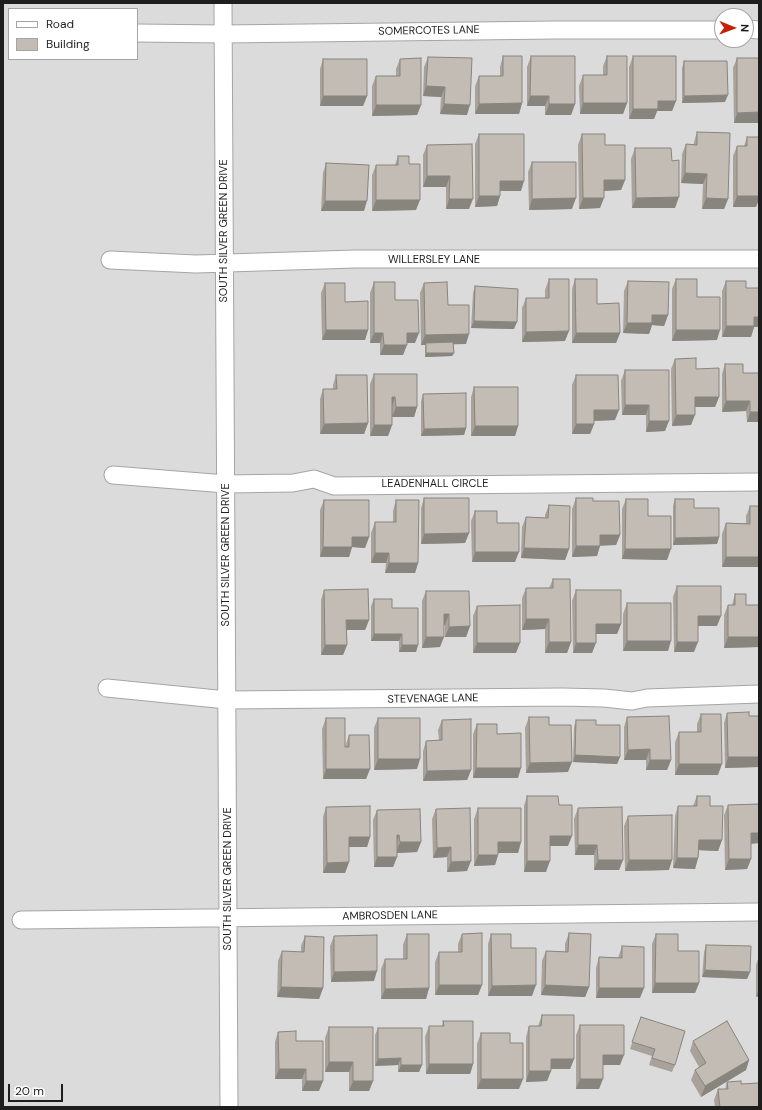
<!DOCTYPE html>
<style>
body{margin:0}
#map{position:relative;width:762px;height:1110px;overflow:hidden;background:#efede4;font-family:"DM Sans",sans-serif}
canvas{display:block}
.frame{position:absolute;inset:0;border:4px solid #1e1e1e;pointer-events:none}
.legend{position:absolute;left:8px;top:8px;width:130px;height:52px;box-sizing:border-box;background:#fff;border:1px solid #a5a5a5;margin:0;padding:5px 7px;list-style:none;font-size:12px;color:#1e1e1e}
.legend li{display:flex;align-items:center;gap:8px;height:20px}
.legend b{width:20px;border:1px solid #a5a5a5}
.north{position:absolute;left:714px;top:8px;width:40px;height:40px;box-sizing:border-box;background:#fff;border:1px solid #a5a5a5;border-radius:50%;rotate:91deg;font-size:11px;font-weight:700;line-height:16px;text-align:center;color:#1e1e1e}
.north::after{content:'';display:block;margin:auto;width:14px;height:18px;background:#c62006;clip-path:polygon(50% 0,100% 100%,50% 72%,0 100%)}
.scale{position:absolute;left:8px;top:1084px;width:55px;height:18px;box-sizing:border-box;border:2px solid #1e1e1e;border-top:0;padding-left:5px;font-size:12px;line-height:14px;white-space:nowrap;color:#1e1e1e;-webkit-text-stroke:3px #fff;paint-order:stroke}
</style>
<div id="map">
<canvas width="762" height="1110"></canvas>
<div class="frame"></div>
<ul class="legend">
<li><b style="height:5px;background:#fff"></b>Road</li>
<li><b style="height:11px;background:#c3bcb4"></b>Building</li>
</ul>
<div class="north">N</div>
<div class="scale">20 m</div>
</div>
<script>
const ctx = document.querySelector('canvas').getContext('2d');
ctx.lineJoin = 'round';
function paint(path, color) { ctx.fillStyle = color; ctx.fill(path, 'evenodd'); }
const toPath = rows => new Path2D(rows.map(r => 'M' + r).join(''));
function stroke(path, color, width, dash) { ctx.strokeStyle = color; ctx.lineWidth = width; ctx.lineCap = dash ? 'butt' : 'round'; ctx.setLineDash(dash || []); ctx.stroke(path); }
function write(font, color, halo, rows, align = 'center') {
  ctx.font = font + ' "DM Sans",sans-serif'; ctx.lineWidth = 3; ctx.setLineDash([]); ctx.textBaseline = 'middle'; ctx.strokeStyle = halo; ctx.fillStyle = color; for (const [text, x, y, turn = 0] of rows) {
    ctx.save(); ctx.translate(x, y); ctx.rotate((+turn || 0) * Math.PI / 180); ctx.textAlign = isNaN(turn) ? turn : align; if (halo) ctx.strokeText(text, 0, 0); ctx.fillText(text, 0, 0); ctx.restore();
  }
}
const residential = toPath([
 [3,3,759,3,759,1107,3,1107],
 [9,9,137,9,137,59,9,59],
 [722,16,746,16,746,40,722,40]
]);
const street = toPath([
 [223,3,229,1107],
 [746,29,759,30],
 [137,33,223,34,556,30,722,30],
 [110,260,196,264,355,259,759,259],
 [113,475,226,484,293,483,314,479,334,486,759,482],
 [107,688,227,700,562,697,604,698,632,701,647,698,759,694],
 [21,920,759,912]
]);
const wall = toPath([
 [503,56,522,103,519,114,475,114,475,86,479,76,500,76,500,67],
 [531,56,575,104,571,115,545,115,545,106,527,106,527,67],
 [607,56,627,103,623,114,580,114,579,86,583,75,603,75,603,66],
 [633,56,676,101,672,111,657,111,654,119,629,119,629,67],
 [428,57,467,115,440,114,441,97,423,96,424,67],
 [737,58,759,58,759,123,734,123,733,68],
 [323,59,367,96,363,106,320,106,320,69],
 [400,59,421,105,417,115,372,116,372,86,376,76,396,76,396,69],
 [684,61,725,102,682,103,682,68],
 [697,132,728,199,724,209,702,209,703,184,681,183,682,154,686,144,694,144,694,142],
 [479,134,521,191,500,191,500,196,497,206,475,207,475,144],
 [582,134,605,145,625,180,621,190,604,191,600,208,579,209,578,145],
 [747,137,756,207,733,207,733,156,737,146,744,146],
 [472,144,469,209,446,209,446,187,423,187,423,155,427,145],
 [635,148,672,161,675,208,632,208,631,159],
 [398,156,409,164,416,210,372,211,372,175,376,165,395,165],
 [532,162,572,209,529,210,528,172],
 [326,163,364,211,321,211,323,173],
 [549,279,565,341,522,342,522,308,526,298,545,298,545,290],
 [575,279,597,304,620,333,616,343,572,343,572,289],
 [676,279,697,297,717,340,672,341,672,289],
 [628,281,668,315,664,326,652,325,649,334,623,333,624,291],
 [726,281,746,288,754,327,751,337,722,337,722,291],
 [374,282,395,300,415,343,407,343,403,355,380,355,380,343,370,343,370,293],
 [325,283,345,302,368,330,365,340,322,340,321,293],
 [424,283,448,305,466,344,453,344,454,353,452,356,425,357,425,345,421,345,420,293],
 [475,286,514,329,471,328,473,293],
 [675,359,696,369,719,397,715,407,695,407,691,425,672,426,671,369],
 [725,364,743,373,759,422,747,422,746,411,722,412,722,374],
 [625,370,669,370,665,431,646,432,646,415,622,415,621,381],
 [374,374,417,407,414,417,392,417,392,425,388,436,370,436,370,384],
 [336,375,368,423,364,434,320,434,320,399,323,389,333,389,333,385],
 [576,375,615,420,594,421,594,424,590,434,572,434,572,385],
 [474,387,518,426,515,436,471,436,471,397],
 [423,394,466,428,464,435,421,436,421,401],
 [424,498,469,533,465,543,421,544,421,508],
 [576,498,593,501,620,535,616,545,600,545,597,556,572,557,572,509],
 [626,499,648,516,667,560,622,559,622,509],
 [675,499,694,508,719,537,717,544,673,545,673,506],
 [324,500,369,537,365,548,352,547,349,557,320,557,320,510],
 [396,500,418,563,415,573,385,573,386,563,371,563,371,533,375,522,393,522,393,511],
 [549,505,569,549,565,560,521,558,522,527,526,517,545,518,545,515],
 [750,506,759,506,759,567,722,567,722,534,726,523,746,523,746,516],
 [475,511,497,523,515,562,472,562,471,521],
 [553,579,571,642,567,653,545,653,545,629,522,630,522,598,526,588,549,588],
 [677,586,717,626,698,626,694,652,674,652,673,597],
 [324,590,369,620,365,630,346,630,347,645,343,655,321,655,321,600],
 [576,590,621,624,617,634,596,634,592,653,573,653,572,601],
 [426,591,470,626,466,637,445,637,445,625,444,625,440,647,422,648,422,601],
 [735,594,746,605,759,605,759,647,724,648,724,615,728,605,732,605],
 [374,599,418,645,416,652,399,652,399,641,371,641,371,606],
 [627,603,668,651,623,651,623,614],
 [477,606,516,653,473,653,473,616],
 [727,713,749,716,759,716,759,767,725,768,724,723],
 [701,714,718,775,675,775,675,742,679,732,697,732,697,724],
 [529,717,549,725,568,772,526,773,525,728],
 [627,717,671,760,667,770,646,770,646,760,624,760,624,727],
 [326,718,345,747,349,735,370,769,366,779,323,779,322,729],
 [378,718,417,769,374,770,374,728],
 [442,720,471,770,467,780,423,781,423,751,426,741,439,740,438,730],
 [576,720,596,725,620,757,617,764,573,762,574,727],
 [477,724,497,734,518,778,473,778,473,734],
 [527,796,559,805,568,846,550,846,546,872,524,872,524,806],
 [697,796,710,806,722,840,718,851,699,850,698,858,695,869,673,868,675,816,678,806,693,806],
 [759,804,759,843,751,844,751,859,747,869,725,870,724,815,728,805],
 [326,807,370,837,367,847,349,847,349,862,345,873,323,873,323,817],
 [478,808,521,842,518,853,498,853,498,855,495,865,474,866,474,819],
 [578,808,623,860,619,870,594,870,594,855,575,855,574,819],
 [436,809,467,871,447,872,447,857,433,858,432,819],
 [377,810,421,842,417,852,397,853,397,857,393,867,374,867,373,820],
 [628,816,669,870,625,871,624,826],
 [569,933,589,987,585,997,541,995,542,961,546,951,565,952,565,944],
 [407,934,429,988,426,999,381,999,381,969,385,959,403,959,403,945],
 [462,934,482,985,478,995,435,995,435,962,439,952,458,952,458,944],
 [491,934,511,948,532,996,488,996,488,944],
 [656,934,678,951,699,983,695,993,652,993,652,944],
 [305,936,323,988,319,999,277,997,278,961,282,951,301,952,301,946],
 [334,936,374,981,331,982,330,946],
 [706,945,750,972,747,979,702,977,704,952],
 [622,946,640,998,596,998,596,968,599,957,618,958],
 [759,956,759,996,756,997,756,965],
 [542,1015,574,1059,570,1069,551,1069,551,1071,547,1081,526,1082,526,1037,529,1026,538,1026],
 [641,1017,675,1065,672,1072,649,1065,652,1056,630,1049],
 [443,1021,473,1064,470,1074,426,1074,425,1037,429,1026,442,1026],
 [580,1025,620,1065,603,1065,599,1089,576,1089,576,1035],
 [329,1027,373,1081,369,1091,349,1091,349,1072,325,1072,325,1038],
 [378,1028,422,1065,419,1072,398,1072,398,1065,375,1066,375,1035],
 [278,1032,296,1041,319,1091,302,1091,302,1079,275,1079,275,1042],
 [481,1033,510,1043,519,1089,477,1089,477,1044],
 [693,1041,749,1060,746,1070,701,1097,691,1080,695,1070,699,1067,690,1051],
 [727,1082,741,1084,759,1107,715,1107,714,1100,718,1089,725,1089]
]);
const shadedWall = toPath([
 [426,86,445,87,441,97,423,96],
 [728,95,725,102,682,103,684,96],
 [323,96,367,96,363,106,320,106],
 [530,96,549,96,545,106,527,106],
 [658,101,676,101,672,111,657,111,654,119,629,119,633,109],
 [522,103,519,114,475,114,479,104],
 [583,103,627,103,623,114,580,114],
 [444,104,470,105,467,115,440,114],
 [549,104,575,104,571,115,545,115],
 [376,105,421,105,417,115,372,116],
 [759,112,759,123,734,123,737,113],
 [685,173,707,174,703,184,681,183],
 [427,176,450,176,446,187,423,187],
 [604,180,625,180,621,190,600,191],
 [500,181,524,181,521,191,497,191],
 [479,196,500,196,497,206,475,207],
 [737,196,759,196,759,200,756,207,733,207],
 [679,197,675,208,632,208,636,198],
 [576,198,572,209,529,210,532,199],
 [583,198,604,198,600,208,579,209],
 [706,198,728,199,724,209,702,209],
 [449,199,473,199,469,209,446,209],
 [376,200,420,200,416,210,372,211],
 [325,201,367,201,364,211,321,211],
 [652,315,668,315,664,326,652,325,649,334,623,333,627,323],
 [754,317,759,317,759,327,754,327,751,337,722,337,726,326],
 [474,321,517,322,514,329,471,328],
 [326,330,368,330,365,340,322,340],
 [676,330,720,330,717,340,672,341],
 [569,331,565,341,522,342,526,332],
 [374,333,383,333,380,343,370,343],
 [407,333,419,333,415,343,403,343],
 [576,333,620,333,616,343,572,343],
 [469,334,466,344,426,345,426,343,425,345,421,345,425,335],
 [384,345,407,345,403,355,380,355],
 [426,353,454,353,452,356,425,357],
 [392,397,395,397,392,407],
 [695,397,719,397,715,407,691,407],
 [726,401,750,401,746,411,722,412],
 [625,405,649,405,646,415,622,415],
 [396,407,417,407,414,417,392,417],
 [594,410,619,410,615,420,590,421],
 [750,412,759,412,759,422,747,422],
 [676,415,695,415,691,425,672,426],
 [649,421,669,421,665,431,646,432],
 [368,423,364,434,320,434,324,424],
 [576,424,594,424,590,434,572,434],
 [374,425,392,425,388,436,370,436],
 [475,426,518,426,515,436,471,436],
 [466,428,464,435,421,436,424,429],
 [469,533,465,543,421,544,424,534],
 [600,535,620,535,616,545,596,546],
 [352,537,369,537,365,548,352,547,349,557,320,557,323,547],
 [719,537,717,544,673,545,675,538],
 [576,546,600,546,597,556,572,557],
 [524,548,569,549,565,560,521,558],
 [625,549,671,549,667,560,622,559],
 [475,552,519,552,515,562,472,562],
 [375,553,389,553,386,563,371,563],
 [726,557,759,557,759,567,722,567],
 [389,563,418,563,415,573,385,573],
 [444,614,449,614,445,625,440,625],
 [698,616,721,616,717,626,694,626],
 [526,619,549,619,545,629,522,630],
 [346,620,369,620,365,630,343,630],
 [596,624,621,624,617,634,592,634],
 [470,626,466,637,445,637,449,627],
 [374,634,402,634,399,641,371,641],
 [426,637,444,637,440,647,422,648],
 [728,637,759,637,759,647,724,648],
 [627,641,671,641,668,651,623,651],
 [549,642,571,642,567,653,545,653],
 [677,642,698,642,694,652,674,652],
 [477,643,520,643,516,653,473,653],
 [576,643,596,643,592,653,573,653],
 [325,645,347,645,343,655,321,655],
 [402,645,418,645,416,652,399,652],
 [650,749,646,760,624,760,628,750],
 [575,755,620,757,617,764,573,762],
 [728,757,759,757,759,767,725,768],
 [378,759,420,759,417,769,374,770],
 [650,760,671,760,667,770,646,770],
 [572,762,568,772,526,773,530,763],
 [679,764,722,764,718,775,675,775],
 [476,768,521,768,518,778,473,778],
 [326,769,370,769,366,779,323,779],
 [471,770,467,780,423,781,427,771],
 [751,833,759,833,759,843,747,844],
 [397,835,399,835,396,845],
 [550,836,572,836,568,846,546,846],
 [349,837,370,837,367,847,345,847],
 [699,840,722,840,718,851,695,850],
 [400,842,421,842,417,852,396,853],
 [498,842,521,842,518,853,494,853],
 [578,845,597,845,594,855,575,855],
 [451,847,447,857,433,858,437,848],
 [478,855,498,855,495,865,474,866],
 [377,857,397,857,393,867,374,867],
 [677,858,698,858,695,869,673,868],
 [729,859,751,859,747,869,725,870],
 [598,860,623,860,619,870,594,870],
 [629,860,672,860,669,870,625,871],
 [471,861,467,871,447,872,451,862],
 [527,861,550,861,546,872,524,872],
 [349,862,345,873,323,873,327,863],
 [705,970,750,972,747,979,702,977],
 [377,971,374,981,331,982,334,972],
 [655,983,699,983,695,993,652,993],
 [439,985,482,985,478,995,435,995],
 [536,985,532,996,488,996,492,986],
 [545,985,589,987,585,997,541,995],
 [281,987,323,988,319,999,277,997],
 [429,988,426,999,381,999,385,989],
 [599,988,644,988,640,998,596,998],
 [759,989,759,996,756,997],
 [603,1055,624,1055,620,1065,599,1065],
 [401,1058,398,1065,375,1066,378,1059],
 [551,1059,574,1059,570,1069,547,1069],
 [749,1060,746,1070,701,1097,705,1086],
 [329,1062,353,1062,349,1072,325,1072],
 [429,1064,473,1064,470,1074,426,1074],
 [401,1065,422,1065,419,1072,398,1072],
 [279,1069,306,1069,302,1079,275,1079],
 [529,1071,551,1071,547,1081,526,1082],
 [481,1079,523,1079,519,1089,477,1089],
 [580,1079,603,1079,599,1089,576,1089],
 [306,1081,323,1081,319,1091,302,1091],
 [353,1081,373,1081,369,1091,349,1091]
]);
const building = toPath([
 [503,56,522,56,522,103,479,104,479,76,503,76,503,56],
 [531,56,575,56,575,104,549,104,549,96,530,96,531,56],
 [607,56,627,56,627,103,583,103,583,75,607,75,607,56],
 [633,56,676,56,676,101,658,101,658,109,633,109,633,56],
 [428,57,472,58,470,105,444,104,445,87,426,86,428,57],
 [421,58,421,105,376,105,376,76,400,76,400,59,421,58],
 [737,58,759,58,759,112,737,113,737,58],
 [323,59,367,59,367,96,323,96,323,59],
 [684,61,727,61,728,95,684,96,684,61],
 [697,132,730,133,728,199,706,198,707,174,685,173,686,144,697,145,697,132],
 [479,134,524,134,524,181,500,181,500,196,479,196,479,134],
 [582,134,605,134,605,145,625,145,625,180,604,180,604,198,583,198,582,134],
 [747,137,759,137,759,196,737,196,737,146,747,146,747,137],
 [472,144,473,199,449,199,450,176,427,176,427,145,472,144],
 [635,148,671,148,672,161,679,160,679,197,636,198,635,148],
 [398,156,409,156,409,164,420,164,420,200,376,200,376,165,398,165,398,156],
 [532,162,576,162,576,198,532,199,532,162],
 [326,163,369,165,367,201,325,201,326,163],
 [549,279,569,279,569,331,526,332,526,298,549,298,549,279],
 [575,279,597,279,597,304,619,303,620,333,576,333,575,279],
 [676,279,697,279,697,297,720,297,720,330,676,330,676,279],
 [628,281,669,282,668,315,652,315,652,323,627,323,628,281],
 [726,281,746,281,746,288,759,288,759,317,754,317,754,326,726,326,726,281],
 [374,282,395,282,395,300,418,300,419,333,407,333,407,345,384,345,383,333,374,333,374,282],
 [447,282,448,305,469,305,469,334,425,335,424,283,447,282],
 [325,283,345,283,345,302,368,301,368,330,326,330,325,283],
 [475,286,518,289,517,322,474,321,475,286],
 [453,342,454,353,426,353,426,343,453,342],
 [696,358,696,369,719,368,719,397,695,397,695,415,676,415,675,359,696,358],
 [725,364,743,364,743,373,759,373,759,412,750,412,750,401,726,401,725,364],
 [625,370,669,370,669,421,649,421,649,405,625,405,625,370],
 [374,374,417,374,417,407,396,407,395,397,392,397,392,425,374,425,374,374],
 [336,375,367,375,368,423,324,424,323,389,337,389,336,375],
 [576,375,618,375,619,410,594,410,594,424,576,424,576,375],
 [474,387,518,387,518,426,475,426,474,387],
 [466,393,466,428,424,429,423,394,466,393],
 [424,498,469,498,469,533,424,534,424,498],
 [576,498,593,498,593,501,619,501,620,535,600,535,600,546,576,546,576,498],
 [626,499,648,499,648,516,671,516,671,549,625,549,626,499],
 [675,499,694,499,694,508,719,508,719,537,675,538,675,499],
 [324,500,369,500,369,537,352,537,352,547,323,547,324,500],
 [396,500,419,500,418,563,389,563,389,553,375,553,375,522,396,522,396,500],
 [549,505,570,506,569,549,524,548,526,517,548,518,549,505],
 [750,506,759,506,759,557,726,557,726,523,750,524,750,506],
 [475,511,497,511,497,523,519,523,519,552,475,552,475,511],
 [553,579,570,579,571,642,549,642,549,619,526,619,526,588,553,588,553,579],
 [677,586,721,586,721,616,698,616,698,642,677,642,677,586],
 [368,589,369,620,346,620,347,645,325,645,324,590,368,589],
 [576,590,621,590,621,624,596,624,596,643,576,643,576,590],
 [426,591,469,591,470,626,449,627,449,614,444,614,444,637,426,637,426,591],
 [735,594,746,594,746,605,759,605,759,637,728,637,728,605,735,605,735,594],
 [374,599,392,599,392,608,418,608,418,645,402,645,402,634,374,634,374,599],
 [627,603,671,603,671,641,627,641,627,603],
 [520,605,520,643,477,643,477,606,520,605],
 [749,712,749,716,759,716,759,757,728,757,727,713,749,712],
 [701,714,721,714,722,764,679,764,679,732,701,732,701,714],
 [669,716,671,760,650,760,650,749,628,750,627,717,669,716],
 [529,717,549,717,549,725,571,725,572,762,530,763,529,717],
 [326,718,345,718,345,747,349,747,349,735,369,735,370,769,326,769,326,718],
 [378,718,420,718,420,759,378,759,378,718],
 [471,719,471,770,427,771,426,741,442,740,442,720,471,719],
 [576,720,596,720,596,725,620,725,620,757,575,755,576,720],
 [477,724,497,724,497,734,521,733,521,768,476,768,477,724],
 [527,796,558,796,559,805,572,805,572,836,550,836,550,861,527,861,527,796],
 [697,796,710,796,710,806,723,806,722,840,699,840,698,858,677,858,678,806,697,806,697,796],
 [759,804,759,833,751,833,751,859,729,859,728,805,759,804],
 [370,806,370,837,349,837,349,862,327,863,326,807,370,806],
 [622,807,623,860,598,860,597,845,578,845,578,808,622,807],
 [470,808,471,861,451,862,451,847,437,848,436,809,470,808],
 [478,808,521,808,521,842,498,842,498,855,478,855,478,808],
 [420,809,421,842,400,842,399,835,397,835,397,857,377,857,377,810,420,809],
 [672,815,672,860,629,860,628,816,672,815],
 [482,933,482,985,439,985,439,952,462,952,462,934,482,933],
 [569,933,591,934,589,987,545,985,546,951,568,952,569,933],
 [407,934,429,934,429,988,385,989,385,959,407,959,407,934],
 [491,934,511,934,511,948,536,948,536,985,492,986,491,934],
 [656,934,678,934,678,951,699,951,699,983,655,983,656,934],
 [377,935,377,971,334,972,334,936,377,935],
 [305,936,324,937,323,988,281,987,282,951,304,952,305,936],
 [706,945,751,946,750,972,705,970,706,945],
 [622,946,644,947,644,988,599,988,599,957,622,958,622,946],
 [542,1015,574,1015,574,1059,551,1059,551,1071,529,1071,529,1026,541,1026,542,1015],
 [641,1017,685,1031,675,1065,652,1058,655,1049,632,1042,641,1017],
 [443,1021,473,1021,473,1064,429,1064,429,1026,444,1026,443,1021],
 [727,1021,749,1060,705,1086,695,1070,706,1063,693,1041,727,1021],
 [580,1025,624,1025,624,1055,603,1055,603,1079,580,1079,580,1025],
 [329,1027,373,1027,373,1081,353,1081,353,1062,329,1062,329,1027],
 [378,1028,422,1028,422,1065,401,1065,401,1058,378,1059,378,1028],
 [296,1031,296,1041,323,1041,323,1081,306,1081,306,1069,279,1069,278,1032,296,1031],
 [481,1033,510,1033,510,1043,523,1043,523,1079,481,1079,481,1033],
 [741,1081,741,1084,759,1083,759,1107,720,1107,718,1089,728,1089,727,1082,741,1081]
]);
const streetNames = [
 ["SOMERCOTES LANE",429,31,-1],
 ["SOUTH SILVER GREEN DRIVE",224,231,-90],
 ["WILLERSLEY LANE",434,260],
 ["LEADENHALL CIRCLE",435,484],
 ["SOUTH SILVER GREEN DRIVE",226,555,-90],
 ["STEVENAGE LANE",433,699,-1],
 ["SOUTH SILVER GREEN DRIVE",228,879,-90],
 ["AMBROSDEN LANE",390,916,-1]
];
paint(residential, '#dcdbdb');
stroke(street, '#a5a5a5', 19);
stroke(street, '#fff', 17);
paint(wall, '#a8a29b');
paint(shadedWall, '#88847e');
paint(building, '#c3bcb4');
stroke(building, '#88847e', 1);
write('11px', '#1e1e1e', '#fff', streetNames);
</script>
